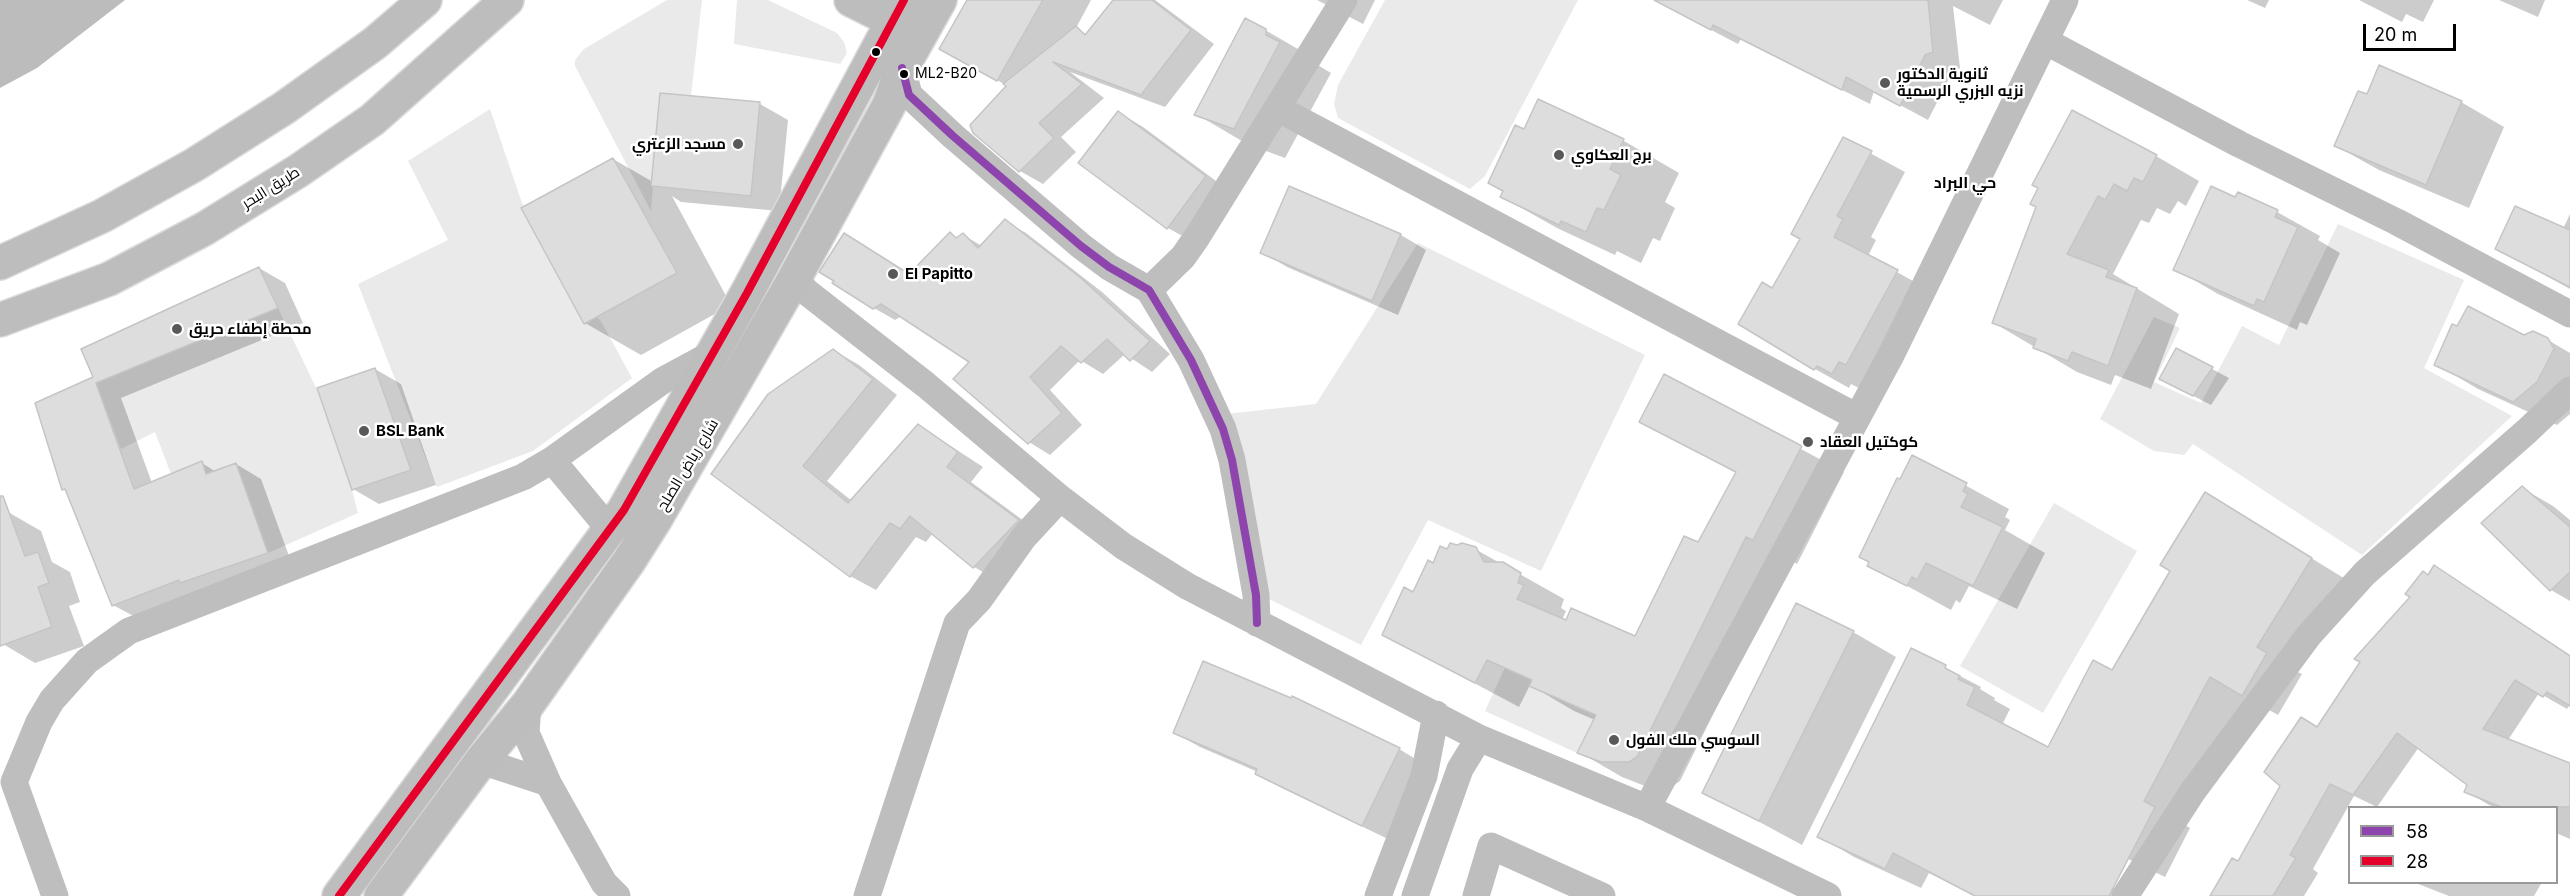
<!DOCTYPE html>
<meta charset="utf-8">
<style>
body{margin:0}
#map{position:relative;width:2570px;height:896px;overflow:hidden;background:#fff;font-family:Inter,sans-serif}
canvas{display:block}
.legend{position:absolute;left:2348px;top:806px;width:210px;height:78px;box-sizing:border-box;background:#fff;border:2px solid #999;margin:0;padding:8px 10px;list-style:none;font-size:18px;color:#000}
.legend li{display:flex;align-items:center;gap:12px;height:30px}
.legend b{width:30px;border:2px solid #999}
.scale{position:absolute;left:2363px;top:24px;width:93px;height:27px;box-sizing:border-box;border:3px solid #000;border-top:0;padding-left:8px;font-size:18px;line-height:21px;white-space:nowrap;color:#000;-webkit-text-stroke:4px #fff;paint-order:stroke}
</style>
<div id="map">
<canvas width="2570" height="896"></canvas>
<ul class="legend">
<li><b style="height:8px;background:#8e44ad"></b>58</li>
<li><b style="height:8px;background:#e4002b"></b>28</li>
</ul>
<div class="scale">20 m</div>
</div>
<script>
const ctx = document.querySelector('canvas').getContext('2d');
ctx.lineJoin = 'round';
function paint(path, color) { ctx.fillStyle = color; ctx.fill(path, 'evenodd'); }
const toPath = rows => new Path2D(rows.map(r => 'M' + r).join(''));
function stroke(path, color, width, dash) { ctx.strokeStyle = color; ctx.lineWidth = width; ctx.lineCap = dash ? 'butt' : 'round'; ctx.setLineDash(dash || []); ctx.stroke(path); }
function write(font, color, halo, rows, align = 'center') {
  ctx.font = font + ' Inter,Cairo,sans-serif'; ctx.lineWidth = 5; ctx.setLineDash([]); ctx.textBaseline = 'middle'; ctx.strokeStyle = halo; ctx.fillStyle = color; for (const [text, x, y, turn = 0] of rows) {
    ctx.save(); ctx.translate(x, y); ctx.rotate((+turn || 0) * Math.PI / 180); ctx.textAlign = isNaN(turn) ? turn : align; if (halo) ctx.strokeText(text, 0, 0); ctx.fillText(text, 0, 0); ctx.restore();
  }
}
const green = toPath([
 [667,0,702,0,691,96,660,93,651,211,575,66,575,60,584,49],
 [737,0,768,0,837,33,844,42,847,53,840,64,734,44],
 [1385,0,1578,0,1485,176,1470,189,1338,118,1334,104,1338,85],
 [490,109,522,203,603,325,632,378,533,451,437,487,358,284,448,240,408,161],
 [2338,224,2464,280,2424,368,2512,416,2362,555,2193,444,2184,455,2154,451,2100,419,2154,317,2180,328,2154,382,2201,403,2242,326,2279,345],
 [1418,243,1645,355,1541,571,1428,520,1361,645,1265,597,1226,414,1316,404],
 [278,308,318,392,352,490,358,513,268,553,236,463,206,474,202,462,171,474,155,432,121,449,96,383],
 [2054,503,2137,551,2043,713,1960,666],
 [1516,643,1532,680,1530,687,1561,700,1603,702,1577,753,1485,711]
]);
const water = toPath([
 [0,0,125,0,37,68,0,88]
]);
const shadow = toPath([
 [969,0,1091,0,1076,28,1087,35,1115,0,1155,0,1214,44,1165,107,1070,72,1104,98,1061,137,1076,152,1043,184,1020,171,1008,86,978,70],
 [1317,0,1375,0,1363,24],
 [1654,0,2003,0,1990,25,1953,6,1960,68,1953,71,1928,120,1874,91,1870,104,1741,39,1738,44],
 [2247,0,2269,0,2265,8],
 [2359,0,2434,0,2423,22,2406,14,2402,22],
 [2499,0,2545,0,2538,17],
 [1265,30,1317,60,1316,64,1331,73,1285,158,1247,144,1196,114],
 [2368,96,2461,102,2504,127,2469,208,2379,170,2336,146],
 [1539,101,1624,141,1679,173,1665,202,1675,208,1660,241,1653,238,1641,263,1617,251,1615,255,1557,228,1502,197,1525,131],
 [760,104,788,120,779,211,681,202,672,196,731,305,641,355,585,323,613,159,653,182],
 [1118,112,1143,127,1231,192,1193,242,1168,228],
 [1844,139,1905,172,1871,237,1876,240,1868,256,1931,291,1866,392,1851,384,1849,388,1815,369,1773,290,1802,239],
 [2156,156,2199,181,2186,206,2178,201,2170,214,2157,208,2149,223,2141,220,2113,274,2179,314,2151,389,2115,375,2111,385,2077,372,1994,323,2038,207],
 [1290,188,1401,235,1426,250,1398,315,1287,267,1262,252],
 [2236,199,2277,212,2320,236,2318,240,2340,253,2307,325,2300,322,2297,330,2218,294,2175,269],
 [2570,214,2570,289,2497,249,2563,229],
 [1005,221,1026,233,1102,292,1170,354,1152,372,1125,354,1103,374,1080,360,1050,390,1082,425,1050,455,1029,442,971,362,902,316,895,320,874,308,910,275,950,234,958,238,963,235,982,246],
 [259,268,285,283,303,323,121,398,152,483,202,463,216,472,236,464,261,479,293,567,139,619,113,605,67,491,63,489,95,378],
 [2524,336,2548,340,2570,353,2570,414,2557,425,2478,389,2436,364],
 [833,350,859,365,897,395,827,481,852,501,918,426,943,441,983,467,971,482,1043,535,999,581,974,567,933,533,926,542,916,537,876,590,850,576,713,474],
 [2177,350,2229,378,2211,405,2178,388],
 [375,369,401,384,436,485,379,504,353,489],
 [1664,376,1844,472,1797,564,1790,560,1680,781,1673,786,1645,786,1622,777,1579,752,1595,720,1574,711,1530,685,1519,707,1384,635,1434,565,1447,551,1475,549,1564,599,1561,608,1566,611,1562,620,1635,638,1699,544,1736,473,1641,421],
 [1913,457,2009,509,2005,517,2010,520,2005,530,2045,553,2017,609,1969,586,1960,603,1956,600,1951,610,1869,565,1900,481],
 [2522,488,2553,506,2570,520,2570,601,2551,590],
 [8,512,41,531,52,562,70,572,80,602,69,606,84,646,35,663,3,644,0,637,0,515],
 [2241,515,2347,580,2292,669,2302,674,2278,715,2246,697,2180,822,2190,828,2165,877,2077,834,2065,854,2125,896,1974,896,1929,873,1921,888,1854,857,1819,836,1911,650,1981,687,1980,689,1995,698,1994,700,2010,709,2002,725,2049,749],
 [2435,567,2570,655,2570,704,2567,709,2539,693,2508,740,2570,765,2570,839,2556,833,2556,808,2496,808,2489,805,2466,791,2469,784,2419,747,2377,807,2354,796,2313,869,2318,873,2304,896,2211,896,2239,863,2318,728],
 [1853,632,1896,657,1802,845,1704,792],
 [1175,733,1399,749,1424,764,1388,839,1282,788,1257,774,1258,772,1200,747],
 [2413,882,2542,882,2534,896,2449,896]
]);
const building = toPath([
 [967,0,1043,0,997,81,939,49,967,0],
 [1113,0,1152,0,1191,30,1141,95,1053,62,1082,84,1039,123,1054,138,1019,172,973,133,970,125,1006,86,1003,84,1076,26,1085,35,1113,0],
 [1654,0,1928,0,1933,52,1925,55,1900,106,1846,77,1842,90,1713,25,1711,30,1654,0],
 [1245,18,1266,29,1266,35,1280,42,1234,129,1194,115,1245,18],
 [2379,65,2462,101,2426,185,2334,146,2358,91,2367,94,2379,65],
 [660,93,760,102,751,196,651,186,660,93],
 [1538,99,1624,139,1610,169,1621,175,1604,210,1597,208,1586,232,1561,221,1559,225,1500,197,1503,191,1488,183,1515,125,1524,129,1538,99],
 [2072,110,2157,155,2143,182,2134,178,2127,191,2114,184,2105,200,2098,196,2067,254,2109,270,2106,277,2137,288,2108,366,2072,352,2068,361,2033,348,2036,339,1992,323,2036,207,2030,204,2038,188,2032,185,2072,110],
 [1118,111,1206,176,1167,229,1078,163,1118,111],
 [1843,137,1872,151,1837,216,1843,219,1834,237,1898,270,1846,365,1839,362,1832,374,1817,366,1814,370,1738,324,1762,282,1772,288,1800,239,1791,234,1843,137],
 [613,158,677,273,584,324,521,208,613,158],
 [1289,186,1401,234,1372,301,1260,253,1289,186],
 [2211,186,2235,197,2238,192,2278,210,2275,217,2298,227,2264,302,2257,299,2254,306,2173,270,2211,186],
 [2515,206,2570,230,2570,287,2495,249,2515,206],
 [1005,219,1081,278,1150,341,1130,361,1107,339,1081,363,1061,346,1030,377,1062,413,1028,444,953,379,969,362,881,304,873,309,832,283,834,281,819,272,844,233,909,274,950,232,956,238,963,233,978,248,1005,219],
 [259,267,278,308,96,383,134,489,202,461,206,474,236,463,268,553,180,583,179,580,112,606,65,489,62,490,35,403,93,377,81,349,259,267],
 [2468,306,2524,335,2533,331,2548,338,2554,349,2537,382,2513,402,2434,365,2452,324,2457,326,2468,306],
 [2176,348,2213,367,2193,396,2159,379,2176,348],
 [833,349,873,379,803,466,848,503,918,424,958,452,947,467,1019,520,973,568,910,516,900,529,890,523,850,577,711,474,768,394,833,349],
 [375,368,411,470,352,490,317,388,375,368],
 [1664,374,1802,446,1753,540,1746,537,1637,757,1629,762,1601,762,1577,753,1596,715,1529,686,1532,680,1487,660,1475,683,1382,635,1404,587,1413,592,1428,560,1433,563,1440,546,1447,549,1450,543,1457,545,1462,543,1476,547,1484,562,1503,562,1521,573,1518,583,1524,585,1517,599,1566,620,1571,608,1635,636,1684,536,1698,542,1736,472,1639,422,1664,374],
 [1912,455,1967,483,1963,491,1968,494,1961,507,2003,527,1973,586,1926,563,1917,580,1912,577,1907,586,1867,566,1869,562,1859,557,1897,478,1900,479,1912,455],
 [2522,486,2570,527,2570,572,2550,591,2481,523,2522,486],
 [2205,492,2312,558,2257,647,2267,653,2242,696,2210,677,2144,801,2155,807,2109,896,1975,896,1893,853,1885,869,1817,837,1911,648,1946,665,1945,668,1960,676,1958,679,1975,687,1967,705,2048,747,2093,660,2112,670,2170,571,2160,565,2205,492],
 [0,496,3,496,25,556,38,552,49,583,38,587,52,627,0,646,0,496],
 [2434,565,2570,656,2570,706,2547,692,2543,697,2515,680,2483,729,2570,763,2570,807,2501,807,2464,792,2467,785,2397,733,2353,795,2330,784,2290,855,2296,858,2273,896,2210,896,2232,858,2238,861,2280,786,2264,772,2301,717,2317,727,2360,662,2354,659,2410,597,2405,594,2423,571,2428,575,2434,565],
 [1796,603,1854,631,1759,821,1702,793,1796,603],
 [1203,661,1291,698,1292,696,1400,748,1362,826,1255,774,1257,769,1173,733,1203,661]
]);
const street = toPath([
 [2045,41,2239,144,2397,222,2570,314],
 [902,68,909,95,953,136,1081,246,1109,267,1149,290,1191,360,1223,429,1232,460,1256,595,1257,623],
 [1277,108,1857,417],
 [794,279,808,293,926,385,1060,498,1123,546,1187,586,1479,738,1647,808,1828,896],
 [1149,290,1183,257,1197,237,1344,0],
 [552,460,610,530],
 [528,704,526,733,548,783,604,883,617,896],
 [481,761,548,783],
 [1647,808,1891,355,2065,0],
 [55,896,14,782,39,722,52,700,87,661,129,631,523,477,552,460,662,381,712,354],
 [867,896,957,623,979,600,1024,537,1060,498],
 [1378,896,1424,776,1436,714],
 [1415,896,1460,769,1479,738],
 [1476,896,1491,846,1602,896],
 [2125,896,2193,791,2309,635,2365,573,2527,431,2570,390]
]);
const primary = toPath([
 [851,0,913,31],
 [339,896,624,510,747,293,904,0],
 [381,896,481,761,528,704,629,561,655,520,794,279,889,105,902,68,940,0]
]);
const highway = toPath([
 [0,263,102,216,194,165,284,108,375,43,425,0],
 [0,320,109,279,204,229,298,171,372,120,507,0]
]);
const bus1 = toPath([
 [902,68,909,95,953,136,1081,246,1109,267,1149,290,1191,360,1223,429,1232,460,1256,595,1257,623]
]);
const bus2 = toPath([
 [339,896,624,510,747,293,904,0]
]);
const markers = [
 [876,52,5,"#000"],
 [904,74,5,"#000"],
 [1885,83,6,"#595959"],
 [738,144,6,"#595959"],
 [1559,155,6,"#595959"],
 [893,274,6,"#595959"],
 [177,329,6,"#595959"],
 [364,431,6,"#595959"],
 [1808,442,6,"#595959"],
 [1614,740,6,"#595959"]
];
const busNames = [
 ["ML2-B20",915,74]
];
const poiNames = [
 ["ثانوية الدكتور",1897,74],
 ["نزيه البزري الرسمية",1897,91],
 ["مسجد الزعتري",726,144,"right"],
 ["برج العكاوي",1571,155],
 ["El Papitto",905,274],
 ["محطة إطفاء حريق",189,329],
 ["BSL Bank",376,431],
 ["كوكتيل العقاد",1820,442],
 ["السوسي ملك الفول",1626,740]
];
const streetNames = [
 ["طريق البحر",271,188,-32],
 ["شارع رياض الصلح",688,465,-59]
];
const neighbourhoodNames = [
 ["حي البراد",1965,183]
];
paint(green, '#eaeaea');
paint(water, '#bcbcbc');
paint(shadow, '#0003');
paint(building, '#ddd');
stroke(building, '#c5c5c5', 1.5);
stroke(primary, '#dbdbdb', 36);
stroke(highway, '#dbdbdb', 36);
stroke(street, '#bebebe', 27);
stroke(primary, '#bdbdbd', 33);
stroke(highway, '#bdbdbd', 33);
stroke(bus1, '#8e44ad', 8);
stroke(bus2, '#e4002b', 8);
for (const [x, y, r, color] of markers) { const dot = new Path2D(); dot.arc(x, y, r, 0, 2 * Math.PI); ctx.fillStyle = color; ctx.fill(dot); stroke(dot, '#fff', 2); }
write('14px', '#000', '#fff', busNames, 'left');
write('bold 15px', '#000', '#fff', poiNames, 'left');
write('15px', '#000', '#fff', streetNames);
write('bold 16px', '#000', '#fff', neighbourhoodNames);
</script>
